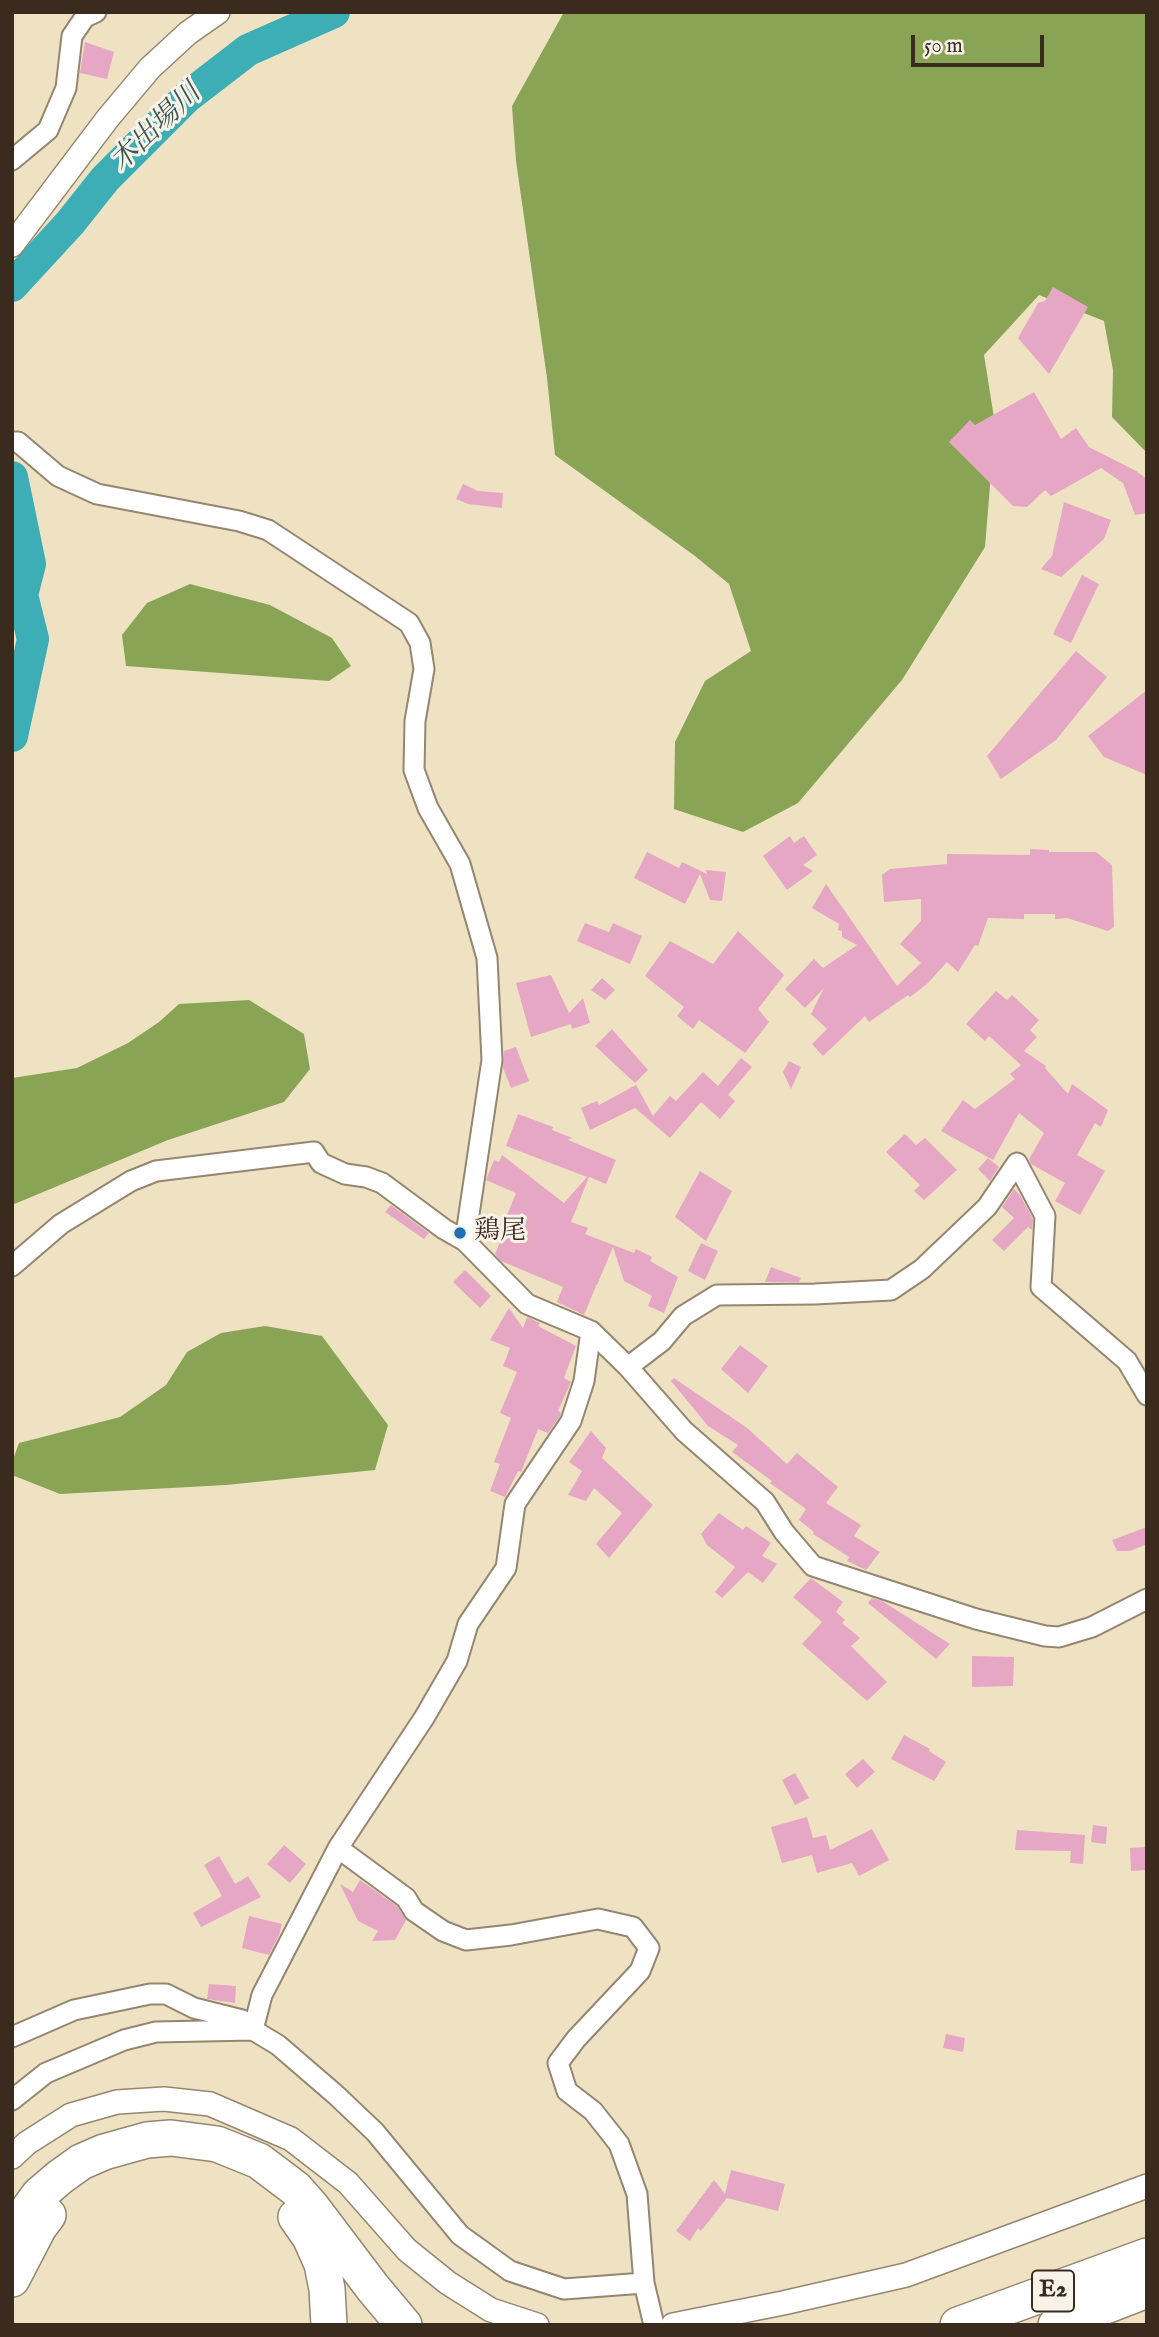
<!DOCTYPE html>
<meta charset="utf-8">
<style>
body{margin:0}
#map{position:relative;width:1159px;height:2337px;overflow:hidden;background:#eee2c3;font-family:"IM FELL English",serif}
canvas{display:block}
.frame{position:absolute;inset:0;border:14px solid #3b2a1e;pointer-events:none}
.scale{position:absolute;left:911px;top:35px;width:133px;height:32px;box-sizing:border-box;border:4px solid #3b2a1e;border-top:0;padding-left:9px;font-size:21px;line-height:24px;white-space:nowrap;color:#3b2a1e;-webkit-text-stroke:5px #f7f3e8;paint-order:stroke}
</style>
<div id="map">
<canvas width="1159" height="2337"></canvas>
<div class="frame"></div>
<div class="scale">50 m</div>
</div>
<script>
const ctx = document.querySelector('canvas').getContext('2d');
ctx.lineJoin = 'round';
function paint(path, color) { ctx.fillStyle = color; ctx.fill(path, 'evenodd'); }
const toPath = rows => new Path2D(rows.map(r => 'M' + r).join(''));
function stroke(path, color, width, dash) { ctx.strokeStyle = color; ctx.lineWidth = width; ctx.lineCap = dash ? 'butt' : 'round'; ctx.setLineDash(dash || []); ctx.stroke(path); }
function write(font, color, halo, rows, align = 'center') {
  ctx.font = font + ' "IM FELL English","Noto Serif JP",serif'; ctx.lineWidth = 6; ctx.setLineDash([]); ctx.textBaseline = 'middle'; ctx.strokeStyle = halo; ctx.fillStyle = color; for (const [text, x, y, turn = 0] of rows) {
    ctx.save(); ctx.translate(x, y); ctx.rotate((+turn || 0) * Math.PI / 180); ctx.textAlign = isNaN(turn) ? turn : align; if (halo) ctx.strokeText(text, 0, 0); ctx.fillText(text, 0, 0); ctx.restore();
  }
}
const forest = toPath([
 [564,12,1147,12,1147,453,1112,417,1113,370,1104,321,1039,295,984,355,995,424,985,547,902,680,798,803,743,832,674,809,675,742,705,681,751,651,729,584,695,556,555,455,547,378,516,161,512,106],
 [190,584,270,605,332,638,351,666,329,681,126,666,122,635,147,603],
 [249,1000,304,1034,310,1069,284,1102,168,1140,12,1205,12,1078,77,1068,128,1043,159,1022,179,1004],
 [265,1326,322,1336,388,1425,375,1470,226,1485,60,1494,12,1475,12,1462,19,1443,120,1417,166,1385,187,1352,221,1333]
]);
const river = toPath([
 [12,286,70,223,105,179,187,97,248,50,334,12],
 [12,477,30,564,22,595,33,639,12,736]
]);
const building = toPath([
 [85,42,114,52,107,79,80,73],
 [1053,287,1088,307,1049,374,1018,338,1038,303,1045,301],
 [1034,392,1061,439,1076,428,1089,447,1136,471,1147,479,1147,513,1135,515,1123,483,1101,468,1051,496,1045,490,1027,507,1013,506,949,442,970,420,975,425],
 [463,484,478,491,503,493,502,508,468,504,456,499],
 [1064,502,1111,520,1104,539,1061,577,1041,569,1052,556],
 [1082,575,1099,584,1071,643,1053,634],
 [1076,651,1107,677,1056,740,1001,779,987,756],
 [1147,690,1147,775,1104,757,1088,736],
 [790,836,794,843,804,836,817,855,803,865,813,871,787,890,763,856],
 [1030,849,1049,850,1049,852,1096,852,1112,865,1114,927,1108,931,1067,918,1055,919,1055,914,1024,914,1024,919,988,918,978,946,975,945,958,972,947,962,927,984,910,997,908,995,869,1022,865,1016,823,1056,812,1044,827,1029,811,1014,824,988,805,1008,785,989,814,959,823,968,857,945,842,937,842,931,838,930,839,924,812,908,826,884,897,986,921,963,900,944,921,921,921,899,884,902,882,875,890,869,947,864,947,854,1030,855],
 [647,852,679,868,682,862,707,874,706,870,726,872,722,901,710,900,700,874,685,904,634,878],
 [585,923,609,932,613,923,642,936,630,964,577,941],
 [738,931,784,975,758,1009,769,1022,745,1053,699,1020,693,1029,677,1016,684,1007,645,976,670,941,713,964],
 [551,975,569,1013,583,998,590,1023,572,1029,571,1024,531,1037,516,983],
 [602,978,615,990,605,1000,591,990],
 [996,991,1007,1000,1012,995,1039,1020,1030,1030,1037,1037,1024,1051,1046,1066,1045,1068,1068,1094,1072,1084,1108,1110,1101,1127,1095,1123,1077,1155,1105,1171,1080,1215,1055,1201,1065,1183,1031,1164,1029,1159,1044,1133,1019,1113,993,1160,941,1131,963,1100,975,1109,1015,1079,1010,1074,1021,1065,989,1036,985,1041,966,1024],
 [612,1029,648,1070,635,1083,595,1046],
 [516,1047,529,1081,511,1088,503,1068,504,1051],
 [741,1058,752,1067,728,1095,735,1101,720,1119,701,1102,670,1138,635,1108,590,1130,581,1108,597,1101,599,1105,636,1085,653,1116,670,1096,676,1101,703,1072,718,1086],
 [789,1061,801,1067,791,1089,783,1072],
 [518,1114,553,1127,552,1130,572,1138,568,1140,616,1160,606,1184,589,1177,571,1222,588,1228,585,1234,634,1253,636,1249,652,1257,650,1261,678,1277,664,1313,648,1306,652,1296,624,1281,613,1247,597,1285,595,1285,596,1286,584,1315,557,1302,563,1287,501,1261,495,1254,507,1227,503,1225,516,1193,486,1180,494,1160,499,1162,502,1155,564,1203,587,1177,506,1146],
 [905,1134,916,1145,925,1138,957,1170,924,1200,914,1191,920,1185,886,1152],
 [988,1158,999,1167,990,1181,978,1169],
 [700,1171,732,1191,706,1241,675,1217],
 [1014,1189,1020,1195,1033,1219,1032,1230,1028,1227,1004,1251,992,1240,1014,1218,1002,1207],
 [391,1205,429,1233,424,1239,385,1212],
 [701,1243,718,1251,705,1280,688,1271],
 [771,1267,801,1278,799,1282,765,1282],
 [465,1270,491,1296,480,1308,453,1282],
 [509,1308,523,1328,527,1317,540,1323,538,1326,576,1346,564,1378,571,1382,558,1411,561,1412,560,1416,548,1433,538,1429,521,1472,518,1471,505,1497,490,1491,500,1464,494,1462,511,1418,500,1413,517,1372,503,1366,510,1348,490,1340],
 [740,1345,768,1366,748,1393,721,1369],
 [674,1378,747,1428,787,1464,797,1453,838,1487,826,1503,861,1525,854,1536,880,1552,866,1570,847,1561,849,1557,813,1534,814,1532,799,1520,806,1509,770,1483,772,1481,732,1452,738,1445,708,1426,671,1381],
 [591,1431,606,1448,602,1458,653,1505,609,1558,596,1544,622,1513,594,1488,586,1501,568,1495,582,1471,569,1462],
 [719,1513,743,1530,746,1526,771,1543,762,1556,777,1564,763,1583,748,1572,722,1598,715,1592,735,1567,707,1545,701,1534],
 [1147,1527,1147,1544,1130,1551,1117,1551,1112,1540],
 [811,1578,843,1602,836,1612,845,1620,842,1623,860,1638,851,1646,887,1682,867,1701,802,1644,822,1622,793,1597],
 [872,1598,882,1601,950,1644,936,1659,868,1603],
 [972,1656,1014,1657,1013,1686,972,1687],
 [904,1735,930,1749,929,1751,946,1762,934,1781,891,1759],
 [863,1759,875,1772,857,1788,845,1774],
 [795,1773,809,1798,795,1805,782,1780],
 [807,1817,813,1838,826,1835,830,1850,872,1829,889,1860,859,1876,852,1863,817,1873,812,1855,782,1863,771,1827],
 [1093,1825,1107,1827,1106,1844,1091,1842],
 [1017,1830,1085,1835,1083,1864,1070,1863,1071,1851,1015,1850],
 [284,1845,306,1864,290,1883,267,1864],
 [1147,1847,1147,1870,1131,1871,1130,1848],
 [219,1856,235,1884,248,1876,261,1897,201,1927,193,1913,222,1896,204,1865],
 [360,1880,397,1906,406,1920,395,1940,372,1941,378,1931,358,1921,340,1884,353,1892],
 [249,1916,282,1924,279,1935,269,1955,242,1948],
 [209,1984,236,1986,235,2003,207,1999],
 [946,2034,965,2038,963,2052,943,2048],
 [731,2170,785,2184,778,2211,727,2198,701,2231,698,2228,690,2241,676,2231,714,2180,725,2194]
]);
const minor = toPath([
 [12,160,48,130,66,88,72,36,85,17,96,12],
 [12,442,18,442,58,476,97,494,239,521,268,530,409,623,420,643,424,669,415,721,414,770,428,808,460,864,487,958,492,1060,465,1241],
 [12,1266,61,1224,131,1181,156,1171,314,1152,321,1163,345,1174,366,1177,382,1183,444,1229,465,1241,527,1304,591,1331,628,1367,684,1431,765,1502,784,1532,813,1566,976,1619,1045,1636,1059,1637,1092,1627,1147,1599],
 [628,1367,662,1341,683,1316,717,1295,815,1294,891,1290,922,1269,987,1207,1017,1163,1045,1216,1041,1287,1127,1361,1147,1395],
 [338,1848,406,1898,414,1911,443,1931,466,1940,511,1935,598,1919,633,1927,649,1948,640,1971,576,2039,558,2063,567,2091,593,2111,619,2144,637,2194,644,2283,654,2325],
 [253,2030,262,1995,338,1848,424,1718,457,1661,468,1624,506,1568,515,1504,571,1421,584,1381,591,1331],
 [12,2037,74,2010,150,1994,166,1994,194,2008,242,2020,253,2030,278,2045,336,2095,375,2132,460,2235,510,2271,564,2289,644,2283],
 [12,2100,46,2073,124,2040,156,2032,253,2030]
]);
const tertiary = toPath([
 [12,245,108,118,150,68,188,33,218,12],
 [12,2157,27,2143,71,2115,117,2102,164,2099,210,2104,291,2139,348,2183,407,2250,448,2283,491,2310,537,2325],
 [673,2325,783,2303,906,2275,1147,2186]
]);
const motorway = toPath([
 [296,2217,310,2237,322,2264,327,2289,329,2325],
 [12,2232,39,2195,60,2177,81,2162,104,2152,147,2140,171,2138,217,2144,259,2161,296,2189,311,2206,373,2288,404,2325],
 [12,2279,39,2227,48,2215],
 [958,2325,1147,2256],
 [1056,2325,1147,2290]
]);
const markers = [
 [460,1233,7,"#1f6fb2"]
];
const shields = [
 [1053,2291,42]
];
const shieldNames = [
 ["E2",1053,2291]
];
const poiNames = [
 ["鶏尾",474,1233]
];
const waterNames = [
 ["木出場川",157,129,-44]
];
paint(forest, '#8aa456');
stroke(river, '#3daeb6', 32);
paint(building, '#e6a7c4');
stroke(minor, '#948670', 23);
stroke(tertiary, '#948670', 26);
stroke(motorway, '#948670', 38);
stroke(minor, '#fff', 19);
stroke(tertiary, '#fff', 23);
stroke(motorway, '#fff', 35);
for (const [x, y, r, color] of markers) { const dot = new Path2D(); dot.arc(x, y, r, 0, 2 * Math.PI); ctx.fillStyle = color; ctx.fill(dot); stroke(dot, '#f7f3e8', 2.5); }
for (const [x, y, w] of shields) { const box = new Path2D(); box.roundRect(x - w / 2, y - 20.5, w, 41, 5); ctx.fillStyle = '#f7f3e8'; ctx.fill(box); stroke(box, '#3b2a1e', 2); }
write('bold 24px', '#3b2a1e', null, shieldNames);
write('26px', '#3b2a1e', '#f7f3e8', poiNames, 'left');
write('italic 28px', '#3c5853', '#f7f3e8', waterNames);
</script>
